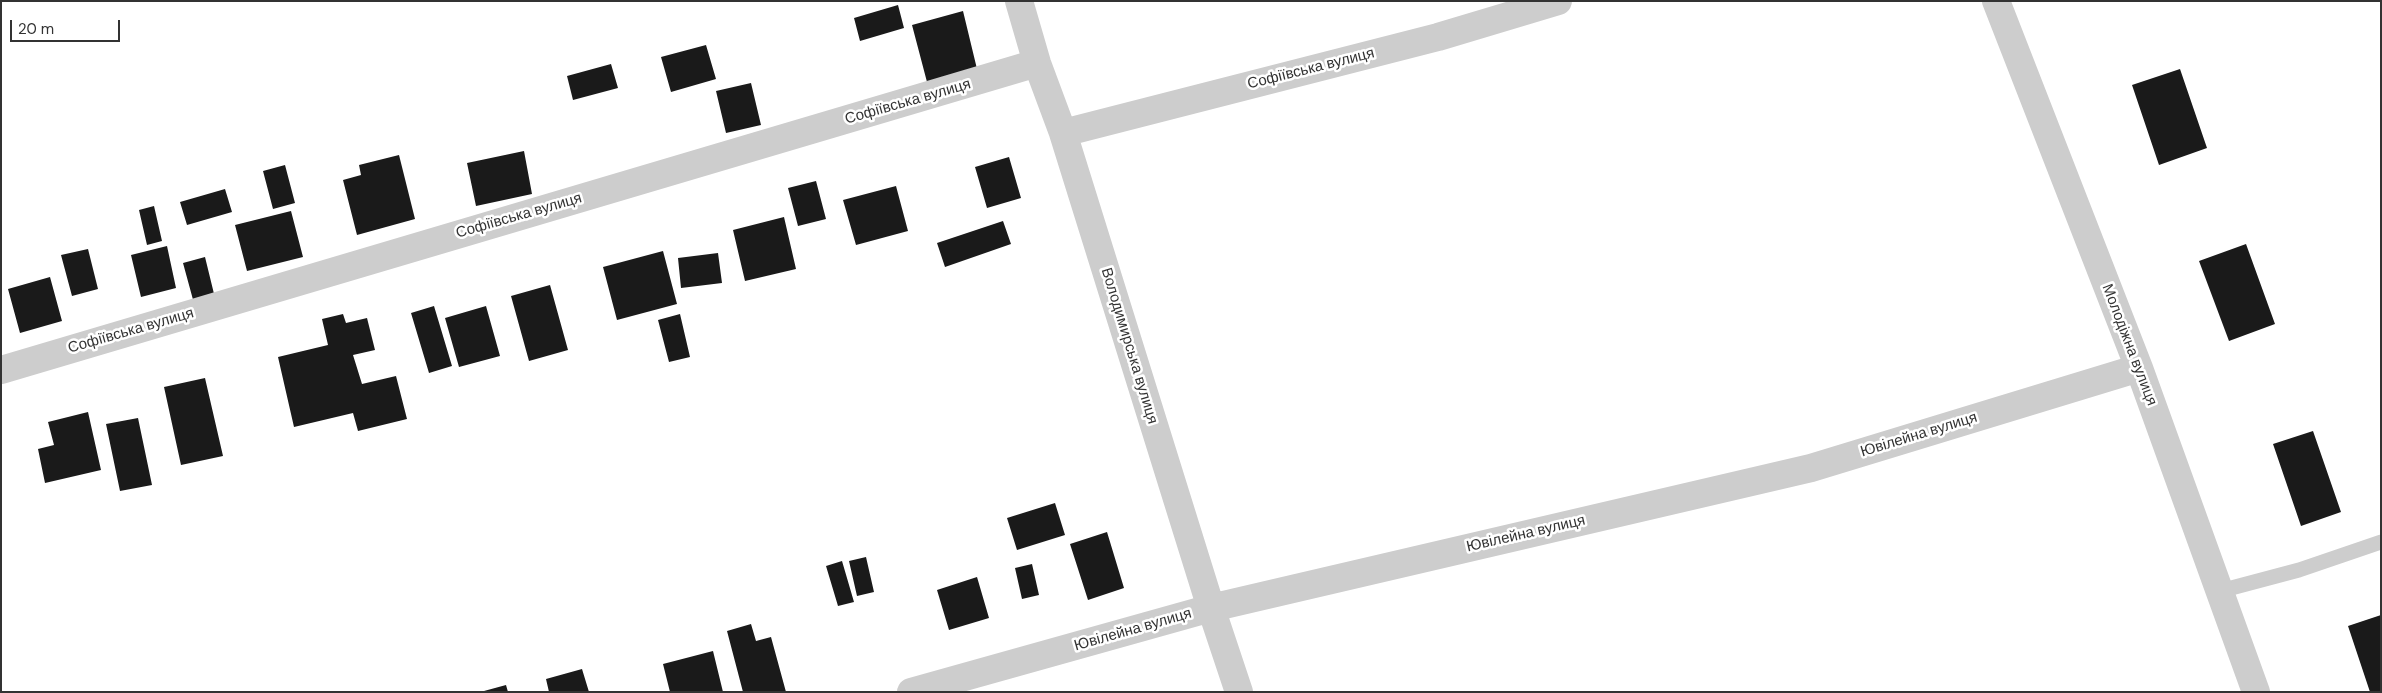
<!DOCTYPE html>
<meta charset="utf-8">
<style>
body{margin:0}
#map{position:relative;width:2382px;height:693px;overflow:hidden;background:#fff;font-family:"DM Sans",sans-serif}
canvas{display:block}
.frame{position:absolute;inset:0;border:2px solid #333;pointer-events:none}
.scale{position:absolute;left:10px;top:20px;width:110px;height:22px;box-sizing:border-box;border:2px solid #333;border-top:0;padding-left:6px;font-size:15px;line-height:18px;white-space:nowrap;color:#333;-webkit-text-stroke:4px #fff;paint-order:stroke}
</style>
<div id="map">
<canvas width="2382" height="693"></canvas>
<div class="frame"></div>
<div class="scale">20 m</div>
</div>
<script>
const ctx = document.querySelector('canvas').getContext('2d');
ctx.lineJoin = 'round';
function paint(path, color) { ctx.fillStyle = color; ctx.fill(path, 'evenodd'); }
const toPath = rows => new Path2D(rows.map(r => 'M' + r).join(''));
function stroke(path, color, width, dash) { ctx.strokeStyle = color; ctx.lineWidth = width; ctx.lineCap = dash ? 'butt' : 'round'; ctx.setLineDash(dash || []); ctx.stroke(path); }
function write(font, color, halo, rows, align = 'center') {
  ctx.font = font + ' "DM Sans",sans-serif'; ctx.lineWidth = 5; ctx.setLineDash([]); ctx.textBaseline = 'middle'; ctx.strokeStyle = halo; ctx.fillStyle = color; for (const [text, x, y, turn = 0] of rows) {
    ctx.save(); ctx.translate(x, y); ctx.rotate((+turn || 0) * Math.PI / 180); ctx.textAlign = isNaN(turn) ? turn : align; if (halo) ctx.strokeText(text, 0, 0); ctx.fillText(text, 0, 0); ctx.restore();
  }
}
const building = toPath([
 [898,5,904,28,860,41,854,18],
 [963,11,977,69,927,82,912,25],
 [706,45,716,79,671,92,661,57],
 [611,64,618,88,573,100,567,76],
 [2180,69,2207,148,2159,165,2132,85],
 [751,83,761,125,726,133,716,91],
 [524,151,532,194,476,206,467,163],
 [399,155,415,219,357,235,343,180,361,175,359,165],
 [1009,157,1021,198,987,208,975,167],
 [285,165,295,203,273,209,263,171],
 [816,181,826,219,798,226,788,188],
 [896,186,908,231,856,245,843,200],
 [225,189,232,212,187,225,180,202],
 [154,206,162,241,147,245,139,210],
 [291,211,303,257,247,271,235,225],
 [784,217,796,269,745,281,733,230],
 [1003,221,1011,244,945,267,937,243],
 [2246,244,2275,324,2229,341,2199,261],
 [167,246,176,288,141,297,131,255],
 [88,249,98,289,72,296,61,255],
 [663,251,677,304,617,320,603,267],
 [718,253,722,283,681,288,678,258],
 [205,257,216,302,195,307,183,263],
 [50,277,62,321,20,333,8,289],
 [550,285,568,350,529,361,511,296],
 [434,306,452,366,429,373,411,313],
 [486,306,500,356,459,367,445,318],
 [343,314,346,323,367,318,375,350,353,355,362,384,396,376,407,419,358,431,353,413,294,427,278,357,328,345,322,319],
 [680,314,690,357,669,362,658,320],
 [205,378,223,456,181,465,164,387],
 [88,412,101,470,45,483,38,449,54,445,48,422],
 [138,418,152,485,120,491,106,424],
 [2313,431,2341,512,2301,526,2273,444],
 [1055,503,1065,535,1017,550,1007,518],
 [1107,532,1124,588,1088,600,1070,544],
 [866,557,874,592,857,596,849,561],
 [842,561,854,602,838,606,826,566],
 [1032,564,1039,595,1022,599,1015,568],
 [977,577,989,618,949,630,937,590],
 [2381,615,2381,692,2370,692,2348,626],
 [751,624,756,641,771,637,786,692,743,692,727,631],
 [713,651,723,692,670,692,663,664],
 [582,669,589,692,549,692,546,679],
 [506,685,508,692,484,692,484,691]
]);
const lane = toPath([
 [2220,591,2299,570,2381,542]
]);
const street = toPath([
 [1019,1,1037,63,1063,133,1211,608,1239,692],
 [1996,1,2139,368,2256,692],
 [1063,133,1438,37,1558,1],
 [1,370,1037,63],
 [911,692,1211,608,1811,468,2139,368]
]);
const streetNames = [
 ["Софіївська вулиця",1311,69,-14],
 ["Софіївська вулиця",908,102,-16],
 ["Софіївська вулиця",519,216,-16],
 ["Софіївська вулиця",131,331,-16],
 ["Молодіжна вулиця",2129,345,69],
 ["Володимирська вулиця",1129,346,73],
 ["Ювілейна вулиця",1919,435,-17],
 ["Ювілейна вулиця",1526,534,-13],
 ["Ювілейна вулиця",1133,630,-16]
];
paint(building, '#1a1a1a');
stroke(lane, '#cdcdcd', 15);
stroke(street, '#cdcdcd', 28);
write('15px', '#333', '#fff', streetNames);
</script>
